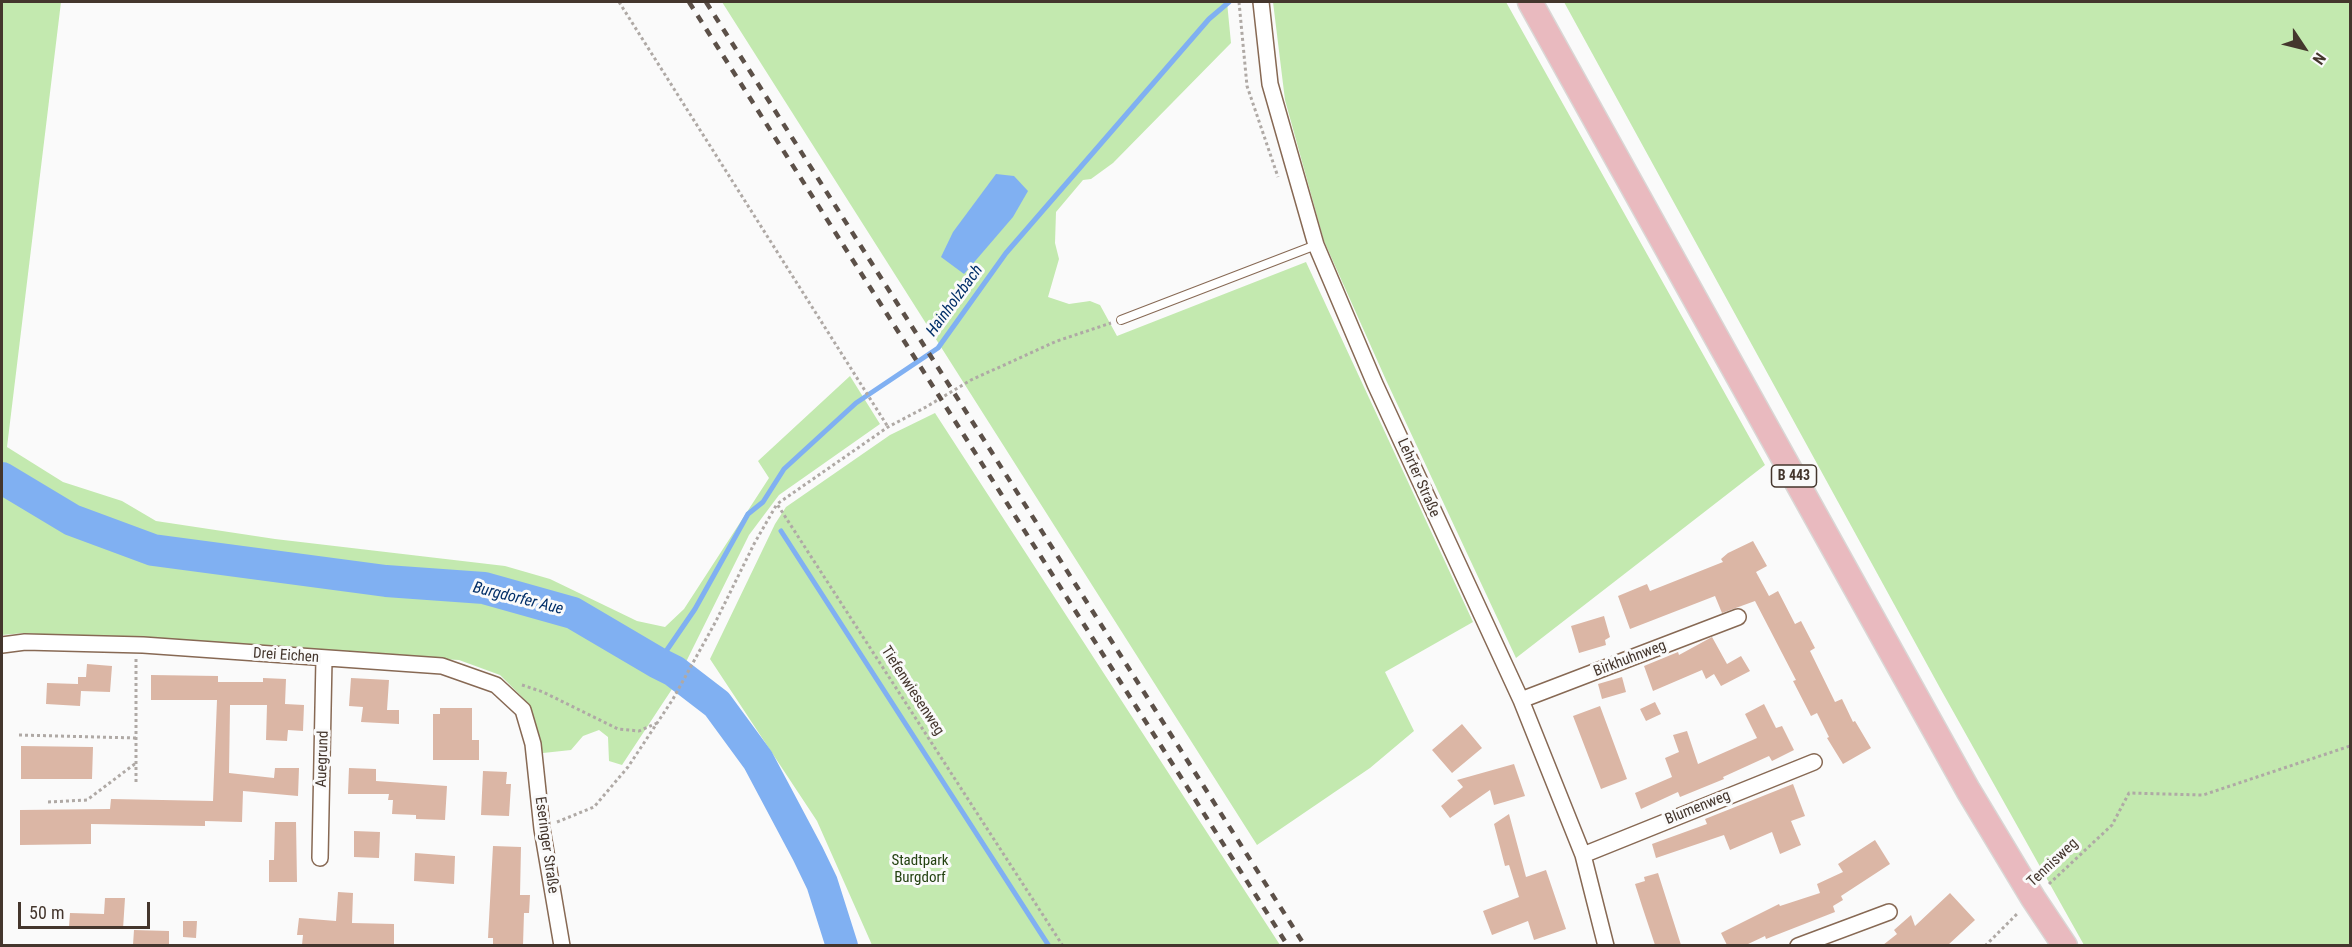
<!DOCTYPE html>
<meta charset="utf-8">
<style>
body{margin:0}
#map{position:relative;width:2352px;height:947px;overflow:hidden;background:#fafafa;font-family:"Roboto Condensed",sans-serif}
canvas{display:block}
.frame{position:absolute;inset:0;border:3px solid #44362d;pointer-events:none}
.north{position:absolute;left:2274px;top:18px;width:60px;height:60px;-webkit-text-stroke:4px #fafafa;paint-order:stroke;rotate:125deg;font-size:16px;font-weight:700;line-height:24px;text-align:center;color:#44362d}
.north::after{content:'';display:block;margin:auto;width:21px;height:27px;background:#44362d;clip-path:polygon(50% 0,100% 100%,50% 72%,0 100%)}
.scale{position:absolute;left:18px;top:902px;width:132px;height:27px;box-sizing:border-box;border:3px solid #44362d;border-top:0;padding-left:8px;font-size:18px;line-height:21px;white-space:nowrap;color:#44362d;-webkit-text-stroke:4px #fafafa;paint-order:stroke}
</style>
<div id="map">
<canvas width="2352" height="947"></canvas>
<div class="frame"></div>
<div class="north">N</div>
<div class="scale">50 m</div>
</div>
<script>
const ctx = document.querySelector('canvas').getContext('2d');
ctx.lineJoin = 'round';
function paint(path, color) { ctx.fillStyle = color; ctx.fill(path, 'evenodd'); }
const toPath = rows => new Path2D(rows.map(r => 'M' + r).join(''));
function stroke(path, color, width, dash) { ctx.strokeStyle = color; ctx.lineWidth = width; ctx.lineCap = dash ? 'butt' : 'round'; ctx.setLineDash(dash || []); ctx.stroke(path); }
function write(font, color, halo, rows, align = 'center') {
  ctx.font = font + ' "Roboto Condensed",sans-serif'; ctx.lineWidth = 6; ctx.setLineDash([]); ctx.textBaseline = 'middle'; ctx.strokeStyle = halo; ctx.fillStyle = color; for (const [text, x, y, turn = 0] of rows) {
    ctx.save(); ctx.translate(x, y); ctx.rotate((+turn || 0) * Math.PI / 180); ctx.textAlign = isNaN(turn) ? turn : align; if (halo) ctx.strokeText(text, 0, 0); ctx.fillText(text, 0, 0); ctx.restore();
  }
}
const green = toPath([
 [2,2,61,2,7,447,63,482,122,501,156,521,275,539,505,566,550,579,637,621,665,627,684,609,769,478,758,461,850,376,880,424,779,495,749,535,684,666,578,608,549,597,489,582,155,543,80,515,2,468],
 [722,2,1227,2,1231,43,1113,163,1091,179,1083,180,1056,212,1055,243,1059,259,1048,297,1069,304,1090,301,1100,305,1117,336,1306,262,1473,622,1385,672,1414,731,1370,768,1257,845],
 [1273,2,1506,2,1765,465,1516,658,1386,380,1324,241,1285,100],
 [1564,2,2350,2,2350,945,2084,945,1940,688],
 [935,413,1280,945,872,945,817,821,710,659,775,524,786,507,890,435],
 [2,491,73,530,126,550,187,567,299,583,500,600,581,630,676,683,622,765,609,761,608,737,599,730,583,736,571,750,543,753,529,704,500,675,459,660,179,645,24,633,2,635]
]);
const water = toPath([
 [996,174,1014,176,1028,191,1013,217,964,274,941,257,953,232]
]);
const stream = toPath([
 [781,531,1049,946],
 [658,663,695,609,748,514,763,502,784,469,856,403,938,348,1006,253,1209,19,1229,2]
]);
const river = toPath([
 [2,478,72,520,153,550,386,581,484,588,573,613,658,663,674,671,717,704,758,760,808,854,822,883,842,946]
]);
const building = toPath([
 [1753,541,1767,566,1756,572,1769,596,1778,591,1795,624,1801,621,1815,648,1810,651,1835,702,1842,699,1853,722,1855,721,1871,748,1843,764,1827,738,1829,737,1817,713,1811,716,1793,681,1796,680,1755,601,1722,613,1715,596,1630,629,1618,596,1647,584,1650,591,1723,562,1721,559,1728,553],
 [1604,616,1610,637,1605,640,1606,645,1579,653,1571,626],
 [1712,637,1727,664,1741,656,1750,671,1721,686,1714,674,1706,679,1702,670,1653,691,1644,666,1678,652,1679,655],
 [87,664,112,666,110,692,81,691,80,706,46,704,47,683,78,684,78,677,86,677],
 [151,675,218,676,218,682,263,682,263,678,286,679,285,704,304,705,303,731,288,730,287,741,266,740,267,705,230,705,229,773,274,778,275,768,299,768,298,796,243,791,242,822,205,821,205,826,91,824,91,844,20,845,20,810,110,809,111,799,213,801,217,700,151,700],
 [1622,677,1626,692,1602,699,1598,684],
 [351,678,389,680,387,710,399,710,399,724,361,722,363,707,349,706],
 [1655,702,1661,714,1646,721,1640,709],
 [1764,704,1776,728,1782,726,1794,750,1772,761,1769,756,1723,777,1724,779,1680,797,1678,792,1641,809,1635,793,1672,777,1665,758,1679,752,1673,735,1687,731,1698,764,1757,738,1745,714],
 [1600,706,1627,779,1601,789,1573,716],
 [440,708,472,708,472,740,479,740,479,760,433,760,433,714,440,714],
 [1462,724,1482,748,1452,773,1432,750],
 [21,746,93,747,92,779,21,779],
 [1514,764,1525,796,1494,805,1490,790,1450,818,1441,806,1463,787,1457,780],
 [349,768,376,769,376,781,447,786,445,820,416,819,416,815,392,814,393,800,388,800,389,794,348,794],
 [483,771,507,772,506,784,511,784,509,816,481,815],
 [1793,784,1805,816,1791,821,1801,845,1780,854,1772,832,1730,850,1724,835,1656,858,1652,844,1707,824,1705,819],
 [1509,814,1526,877,1546,870,1566,929,1534,940,1528,921,1492,935,1483,911,1519,897,1509,865,1505,866,1494,824],
 [275,822,296,822,297,882,269,882,269,860,274,860],
 [354,831,380,832,379,858,354,857],
 [1875,840,1890,864,1841,896,1843,900,1833,906,1835,912,1766,939,1765,936,1746,945,1727,945,1721,933,1779,904,1780,906,1820,893,1817,884,1843,872,1838,864],
 [493,846,521,847,520,895,530,895,529,913,524,913,523,945,493,945,493,938,488,938],
 [415,853,455,856,454,884,414,881],
 [1658,873,1681,945,1655,945,1642,906,1635,884,1645,881,1644,877],
 [338,892,353,893,352,923,394,924,394,945,302,945,303,935,297,935,299,918,336,921],
 [1950,893,1975,920,1948,945,1883,945,1897,934,1894,930,1911,915,1915,926],
 [105,898,125,898,123,929,69,927,70,913,104,914],
 [183,921,197,921,196,938,183,937],
 [134,930,169,931,169,945,133,945]
]);
const path = toPath([
 [619,2,888,427],
 [1239,2,1247,86,1278,177],
 [136,659,136,783],
 [522,685,543,692,618,729,639,731,657,723],
 [19,735,136,738],
 [48,802,87,800,136,763],
 [557,822,594,807,628,767,673,699,716,621,754,544,777,504],
 [2049,884,2112,825,2129,793,2203,795,2350,746],
 [1063,946,777,504,888,427,926,407,971,380,1057,341,1111,323],
 [1985,946,2018,913]
]);
const service = toPath([
 [1121,320,1316,245]
]);
const minor = toPath([
 [1261,2,1270,84,1316,245,1375,384,1521,700,1583,855,1606,946],
 [2,645,25,642,143,645,442,666,496,685,523,710,533,744,542,829,562,946],
 [1521,700,1738,617],
 [1583,855,1814,762],
 [320,858,324,659],
 [1798,946,1889,912]
]);
const primary = toPath([
 [1530,2,1968,790,2033,898,2065,946]
]);
const rail = toPath([
 [689,2,1288,946],
 [706,2,1305,946]
]);
const shields = [
 [1794,476,45]
];
const shieldNames = [
 ["B 443",1794,476]
];
const streetNames = [
 ["Lehrter Straße",1418,478,66],
 ["Drei Eichen",286,656,4],
 ["Birkhuhnweg",1630,659,-21],
 ["Tiefenwiesenweg",912,691,57],
 ["Auegrund",323,759,-88],
 ["Blumenweg",1698,808,-22],
 ["Eseringer Straße",546,845,82],
 ["Tennisweg",2053,863,-43]
];
const parkNames = [
 ["Stadtpark",920,861],
 ["Burgdorf",920,878]
];
const waterNames = [
 ["Hainholzbach",955,301,-54],
 ["Burgdorfer Aue",518,599,14]
];
paint(green, '#c3e9af');
paint(water, '#80b0f2');
stroke(stream, '#80b0f2', 5);
stroke(river, '#80b0f2', 32);
paint(building, '#dbb6a5');
stroke(service, '#876954', 10);
stroke(minor, '#876954', 18);
stroke(primary, '#dad7d5', 27);
stroke(path, '#afa9a5', 3, [3, 3]);
stroke(service, '#fff', 8);
stroke(minor, '#fff', 15);
stroke(primary, '#e9babf', 24);
stroke(rail, '#5c5048', 4.5, [8, 8]);
for (const [x, y, w] of shields) { const box = new Path2D(); box.roundRect(x - w / 2, y - 11, w, 22, 4.5); ctx.fillStyle = '#fafafa'; ctx.fill(box); stroke(box, '#44362d', 1.5); }
write('bold 14px', '#44362d', null, shieldNames);
write('15px', '#44362d', '#fafafa', streetNames);
write('15px', '#244211', '#fafafa', parkNames);
write('italic 16px', '#002e68', '#fafafa', waterNames);
</script>
